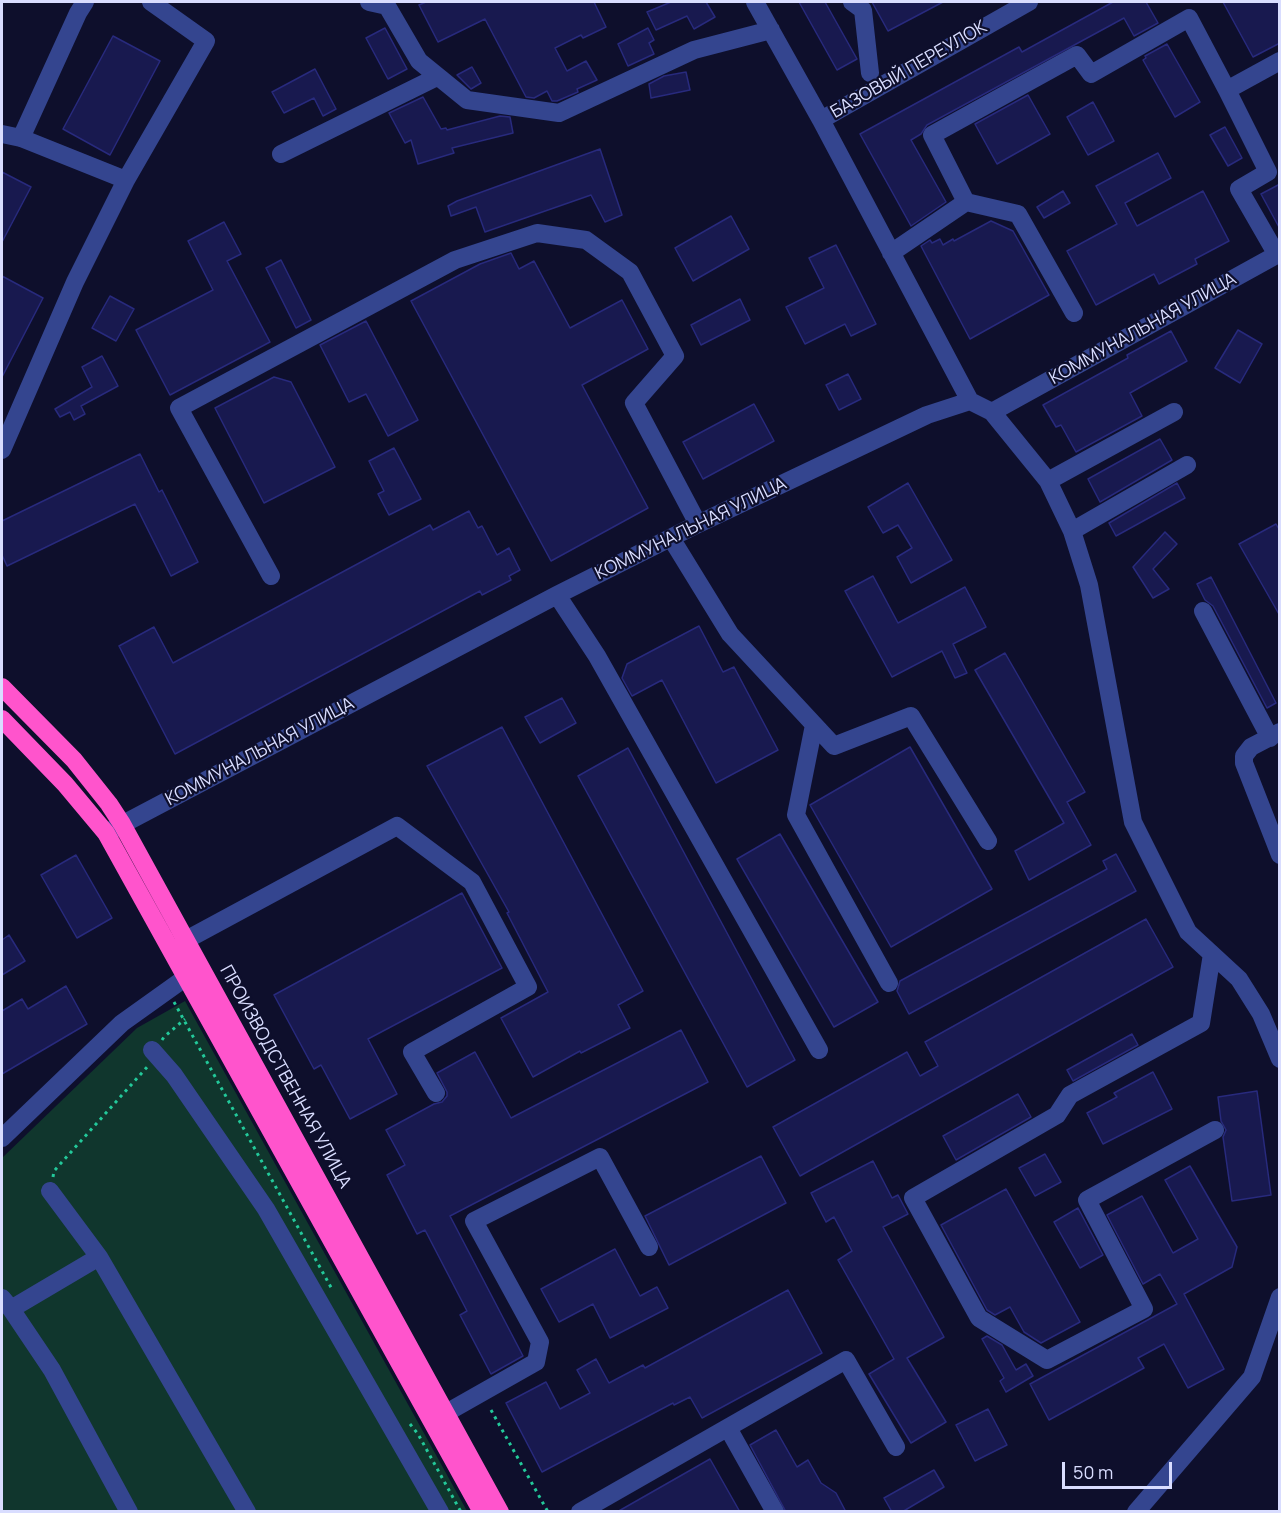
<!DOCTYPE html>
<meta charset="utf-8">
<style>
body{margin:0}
#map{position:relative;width:1281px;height:1513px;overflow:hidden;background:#0e0f2c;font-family:Manrope,sans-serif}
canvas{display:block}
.frame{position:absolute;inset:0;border:3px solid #d9ddff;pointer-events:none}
.scale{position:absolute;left:1062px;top:1462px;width:110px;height:27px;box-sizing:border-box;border:3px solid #d9ddff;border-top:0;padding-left:8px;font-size:18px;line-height:21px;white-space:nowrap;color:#d9ddff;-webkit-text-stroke:4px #0e0f2c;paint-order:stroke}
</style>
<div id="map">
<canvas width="1281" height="1513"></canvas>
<div class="frame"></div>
<div class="scale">50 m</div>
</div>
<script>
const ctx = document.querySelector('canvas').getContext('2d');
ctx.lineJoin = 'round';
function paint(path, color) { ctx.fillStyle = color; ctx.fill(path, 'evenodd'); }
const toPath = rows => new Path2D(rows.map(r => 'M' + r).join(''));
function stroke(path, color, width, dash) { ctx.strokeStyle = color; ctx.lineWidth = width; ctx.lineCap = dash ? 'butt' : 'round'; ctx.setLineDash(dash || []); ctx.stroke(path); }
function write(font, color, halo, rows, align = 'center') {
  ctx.font = font + ' Manrope,sans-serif'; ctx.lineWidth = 4.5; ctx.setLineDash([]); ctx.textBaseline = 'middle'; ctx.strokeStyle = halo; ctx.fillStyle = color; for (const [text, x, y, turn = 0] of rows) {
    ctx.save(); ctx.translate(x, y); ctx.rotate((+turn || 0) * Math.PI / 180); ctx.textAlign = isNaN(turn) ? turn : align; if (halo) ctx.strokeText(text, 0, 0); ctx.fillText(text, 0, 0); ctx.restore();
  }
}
const green = toPath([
 [185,1001,467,1511,3,1511,2,1509,2,1158,137,1028]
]);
const building = toPath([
 [426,2,594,2,606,27,583,38,581,35,555,48,567,71,586,61,597,80,577,89,578,92,557,101,552,101,547,91,534,98,526,97,485,19,438,42,419,5,426,2],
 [671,2,706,2,715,17,694,29,687,16,656,30,647,12,671,2],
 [799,2,825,2,857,59,837,70,799,2],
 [872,2,943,2,888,31,872,2],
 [1113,2,1146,2,1158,23,1134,36,1124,18,927,125,921,134,911,140,946,202,911,226,860,134,1019,47,1022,52,1113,2],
 [1223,2,1280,2,1280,43,1253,57,1223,2],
 [385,28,407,69,388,79,366,38,385,28],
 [648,28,654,40,649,43,654,54,628,66,618,44,648,28],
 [113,36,160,61,110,155,63,129,113,36],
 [1167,44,1200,102,1175,117,1143,60,1146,58,1145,56,1167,44],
 [472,67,481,83,471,89,457,75,472,67],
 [315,69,336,109,323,116,314,98,284,113,272,92,315,69],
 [686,72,690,90,651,98,649,84,664,76,686,72],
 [1028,95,1050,134,997,164,975,124,1028,95],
 [423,97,441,129,446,128,447,130,500,116,510,117,513,133,452,148,454,153,418,164,411,140,405,143,389,113,423,97],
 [1093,102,1114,141,1088,155,1067,117,1093,102],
 [1225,127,1242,158,1228,166,1210,135,1225,127],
 [600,149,622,215,605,222,591,195,485,232,476,207,451,216,448,206,457,201,600,149],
 [1158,153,1171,178,1125,203,1137,226,1203,191,1229,241,1195,259,1197,264,1159,284,1154,274,1096,305,1067,251,1117,224,1096,186,1158,153],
 [2,172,31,187,2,242,2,172],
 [1280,184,1280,229,1261,194,1280,184],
 [1063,191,1070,203,1044,218,1037,207,1063,191],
 [731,216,749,249,693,281,675,248,731,216],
 [991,221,1013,231,1049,295,970,339,921,246,930,240,932,243,940,239,943,245,953,239,954,241,991,221],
 [224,222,241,254,227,261,270,342,170,395,136,330,213,290,188,241,224,222],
 [836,245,876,324,851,336,845,324,805,344,786,307,824,288,809,258,836,245],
 [511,253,519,269,534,261,570,328,622,300,648,349,582,385,648,508,551,561,411,301,480,264,511,253],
 [281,260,311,320,296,328,266,268,281,260],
 [2,276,43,298,2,377,2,276],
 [110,296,134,309,116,341,92,328,110,296],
 [740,299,750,320,701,345,691,325,740,299],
 [366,321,418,420,388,436,366,394,349,402,320,345,366,321],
 [1238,330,1262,344,1240,383,1215,368,1238,330],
 [1171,331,1187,361,1130,393,1142,416,1076,452,1061,425,1056,427,1043,405,1128,358,1127,355,1171,331],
 [102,356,118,386,81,406,85,414,74,420,70,412,60,417,55,409,92,387,82,367,102,356],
 [848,374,861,399,839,410,826,385,848,374],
 [274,377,291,382,335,467,264,503,215,408,274,377],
 [754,404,774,441,703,479,683,442,754,404],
 [1160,439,1172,460,1100,502,1088,479,1160,439],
 [394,448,421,499,389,515,378,494,384,491,369,461,394,448],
 [140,454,159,492,162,490,198,562,171,576,135,504,7,566,2,555,2,521,140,454],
 [908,483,952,560,911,583,897,557,912,548,898,525,883,533,868,507,908,483],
 [1177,483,1185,498,1116,536,1109,523,1177,483],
 [469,511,478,528,482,526,497,555,509,548,520,570,509,576,511,580,482,595,480,591,175,754,119,646,154,627,173,663,430,525,433,530,469,511],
 [1276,524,1280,531,1280,616,1239,544,1276,524],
 [1165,532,1177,544,1153,569,1169,589,1153,598,1133,567,1165,532],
 [873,576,898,623,965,587,986,627,953,644,967,673,955,678,942,651,892,677,845,591,873,576],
 [1211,577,1276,703,1267,708,1213,606,1205,600,1197,584,1211,577],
 [699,626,723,672,734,667,778,750,716,783,662,680,632,696,622,678,627,664,699,626],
 [1005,653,1085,792,1067,802,1091,845,1029,880,1015,851,1064,823,975,670,1005,653],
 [562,698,576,723,540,743,525,717,562,698],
 [502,727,643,991,618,1005,630,1028,581,1053,580,1051,533,1077,501,1018,548,992,507,913,509,912,427,766,502,727],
 [910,747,992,889,891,947,810,805,910,747],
 [628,748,795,1060,747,1087,578,776,628,748],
 [780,834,878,1002,834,1027,737,859,780,834],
 [1116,854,1136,891,909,1014,897,991,900,981,1107,869,1103,861,1116,854],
 [76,855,112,918,77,938,41,875,76,855],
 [462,893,502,968,368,1039,397,1094,350,1119,321,1065,314,1069,274,995,462,893],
 [1146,919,1173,967,800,1176,773,1127,907,1052,920,1076,938,1066,925,1042,1146,919],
 [9,935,25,961,2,975,2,940,9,935],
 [66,986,87,1024,2,1074,2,1011,22,999,28,1009,66,986],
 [681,1030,708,1082,450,1216,523,1356,491,1374,460,1315,467,1311,425,1230,417,1234,387,1175,405,1165,386,1130,434,1104,442,1102,447,1096,447,1092,437,1073,475,1052,511,1118,681,1030],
 [1132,1034,1138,1045,1073,1081,1067,1070,1132,1034],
 [1153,1072,1172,1109,1103,1144,1087,1113,1117,1097,1114,1093,1153,1072],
 [1257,1091,1271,1195,1232,1201,1223,1137,1226,1130,1221,1121,1218,1097,1257,1091],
 [1018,1094,1031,1117,956,1160,943,1136,1018,1094],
 [1045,1154,1061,1182,1035,1196,1019,1168,1045,1154],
 [761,1156,786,1203,669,1265,645,1216,761,1156],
 [873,1161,892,1198,898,1195,908,1214,883,1227,944,1337,907,1358,946,1422,911,1443,869,1374,894,1359,838,1260,852,1251,834,1217,826,1222,811,1193,873,1161],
 [1190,1166,1237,1247,1232,1267,1184,1294,1224,1369,1188,1388,1164,1344,1138,1358,1144,1368,1049,1420,1030,1384,1177,1304,1160,1274,1143,1284,1107,1215,1142,1196,1173,1253,1198,1239,1165,1180,1190,1166],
 [1006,1189,1080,1322,1041,1343,1024,1332,1010,1307,995,1315,987,1310,941,1225,1006,1189],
 [1078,1208,1103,1255,1080,1268,1054,1222,1078,1208],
 [615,1249,640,1296,657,1287,668,1308,610,1338,593,1304,559,1322,541,1289,615,1249],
 [788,1290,822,1353,702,1418,690,1397,674,1405,673,1403,542,1472,506,1403,546,1382,560,1409,590,1393,577,1370,596,1359,609,1383,643,1365,645,1368,788,1290],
 [987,1336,1002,1345,1016,1370,1026,1364,1033,1376,1006,1392,1000,1381,1004,1378,982,1339,987,1336],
 [988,1409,1007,1445,975,1461,956,1425,988,1409],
 [776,1430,797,1467,808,1460,821,1483,836,1493,846,1512,786,1512,750,1445,776,1430],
 [710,1459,740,1512,617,1512,710,1459],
 [934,1470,944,1487,902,1512,892,1512,884,1498,934,1470]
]);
const path = toPath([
 [174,1002,333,1291],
 [162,1040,164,1037,185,1019],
 [53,1177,54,1171,148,1066],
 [491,1410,548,1512],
 [410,1424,418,1434,461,1512]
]);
const minor = toPath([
 [369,2,387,6,419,61,467,100,559,113,694,50,771,30],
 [755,2,821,120,970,401],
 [852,2,863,10,870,73],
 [821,120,1029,2],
 [2,134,21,138,126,180],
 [21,138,78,13,85,2],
 [281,154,437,77],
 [966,202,1018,214,1074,313],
 [891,253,966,202,932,135,1077,55,1091,74,1189,18,1227,90],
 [1277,255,1239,189,1268,172,1227,90,1280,61],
 [992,412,1048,481,1072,531,1089,585,1133,822,1188,932,1239,979,1261,1014,1280,1059],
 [2,450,75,282,126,180,206,41,151,2],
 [1048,481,1174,412],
 [1072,531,1187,465],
 [671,538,730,634,834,746,911,716,988,841],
 [271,576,179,408,455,260,537,233,586,240,630,272,675,356,634,403,698,524],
 [557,595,597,656,819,1050],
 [1203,611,1270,738],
 [814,725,796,815,889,983],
 [1280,732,1251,747,1244,756,1244,763,1280,855],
 [106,833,557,595,698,524,927,415,970,401,992,412,1280,253],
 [186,940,397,826,472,882,528,987,412,1052,436,1093],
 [1212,954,1201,1023,1070,1095,1057,1115,913,1198,979,1318,1047,1360,1144,1309,1087,1200,1215,1130],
 [152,1050,174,1075,266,1209,440,1512],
 [2,1138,122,1023,185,978],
 [50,1191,99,1257,247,1512],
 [2,1298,11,1309,99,1257],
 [11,1309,52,1370,129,1512],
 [446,1413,536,1362,540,1342,474,1221,600,1157,649,1247],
 [728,1428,775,1512],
 [580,1512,846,1360,896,1447],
 [1136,1512,1252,1377,1280,1297]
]);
const highway = toPath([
 [2,687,74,760,109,804,122,824,500,1512],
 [2,719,65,784,106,833,482,1512]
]);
const streetNames = [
 ["БАЗОВЫЙ ПЕРЕУЛОК",909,70,-30],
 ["КОММУНАЛЬНАЯ УЛИЦА",1143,329,-29],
 ["КОММУНАЛЬНАЯ УЛИЦА",691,529,-26],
 ["КОММУНАЛЬНАЯ УЛИЦА",260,752,-28],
 ["ПРОИЗВОДСТВЕННАЯ УЛИЦА",285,1077,61]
];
paint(green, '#10362d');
paint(building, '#18194f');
stroke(building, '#282a7d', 1.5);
stroke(path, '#23c99a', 3, [3, 4.5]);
stroke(minor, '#34458f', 18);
stroke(highway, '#ff54cc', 18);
write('18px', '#d9ddff', '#0e0f2c', streetNames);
</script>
